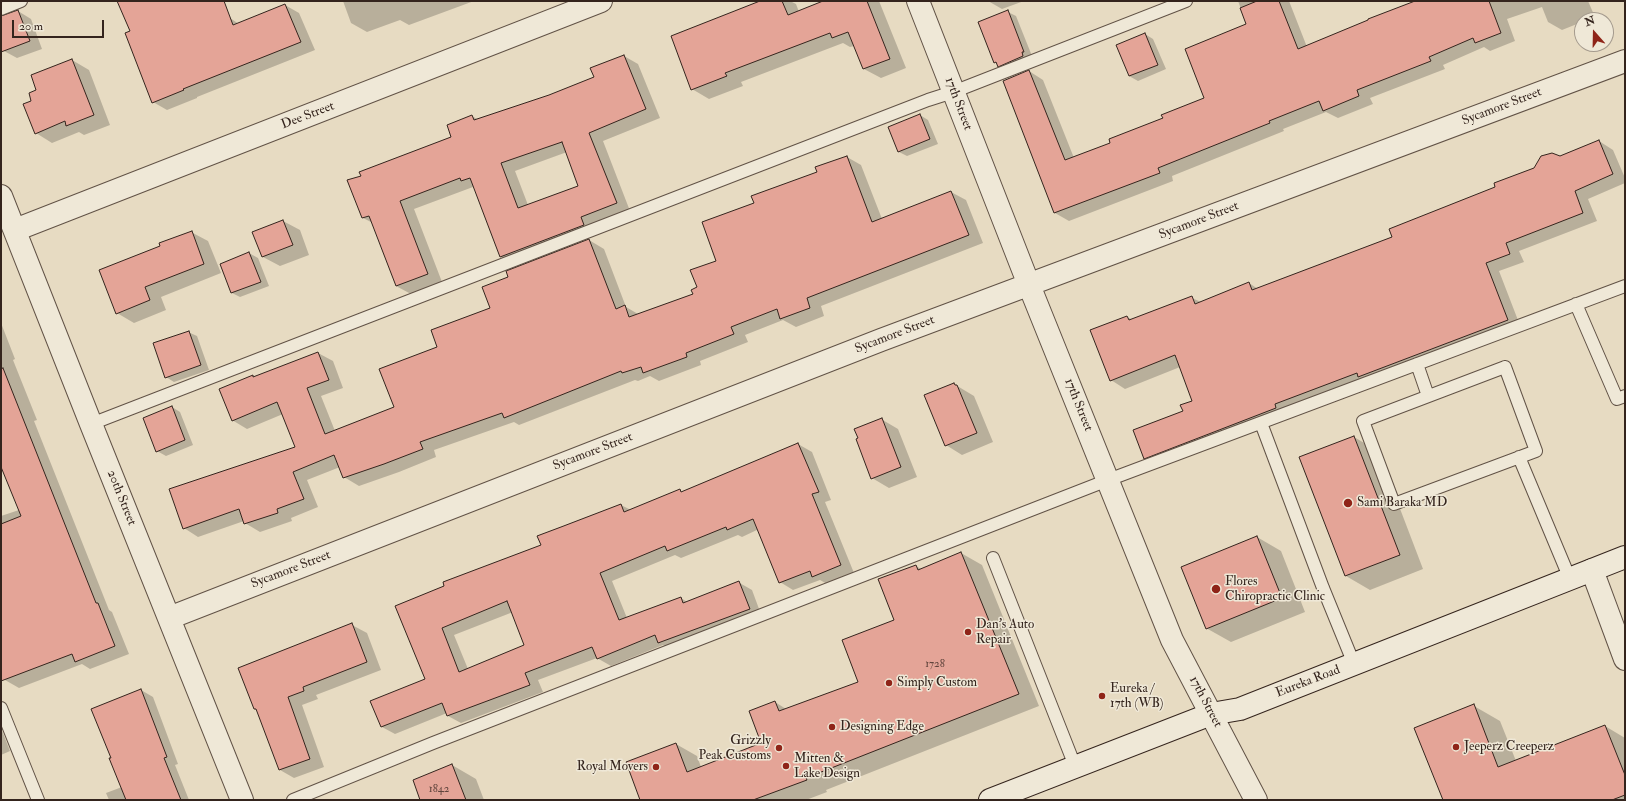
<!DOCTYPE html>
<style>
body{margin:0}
#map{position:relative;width:1626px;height:801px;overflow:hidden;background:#e7dbc2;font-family:"IM FELL Double Pica",serif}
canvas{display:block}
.frame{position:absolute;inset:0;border:2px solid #34241d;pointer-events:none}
.north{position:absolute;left:1574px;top:12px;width:40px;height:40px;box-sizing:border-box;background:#efe8d7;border:1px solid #a49a8d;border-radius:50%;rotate:340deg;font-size:11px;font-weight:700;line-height:16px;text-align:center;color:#34241d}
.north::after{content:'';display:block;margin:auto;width:14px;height:18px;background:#8f2418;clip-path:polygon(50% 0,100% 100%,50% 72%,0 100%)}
.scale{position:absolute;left:12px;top:20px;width:92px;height:18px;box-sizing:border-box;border:2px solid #34241d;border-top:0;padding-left:5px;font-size:12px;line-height:14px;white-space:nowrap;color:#34241d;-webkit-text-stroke:3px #efe8d7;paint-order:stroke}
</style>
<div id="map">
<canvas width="1626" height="801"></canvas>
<div class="frame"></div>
<div class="north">N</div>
<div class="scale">20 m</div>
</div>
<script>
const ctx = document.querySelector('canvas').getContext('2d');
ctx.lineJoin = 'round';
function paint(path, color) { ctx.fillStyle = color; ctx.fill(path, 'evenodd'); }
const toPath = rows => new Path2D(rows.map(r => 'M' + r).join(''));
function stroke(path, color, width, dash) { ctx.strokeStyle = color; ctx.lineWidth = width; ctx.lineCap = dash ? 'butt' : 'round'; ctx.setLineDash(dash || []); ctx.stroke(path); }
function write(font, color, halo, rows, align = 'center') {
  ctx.font = font + ' "IM FELL Double Pica",serif'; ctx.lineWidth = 3; ctx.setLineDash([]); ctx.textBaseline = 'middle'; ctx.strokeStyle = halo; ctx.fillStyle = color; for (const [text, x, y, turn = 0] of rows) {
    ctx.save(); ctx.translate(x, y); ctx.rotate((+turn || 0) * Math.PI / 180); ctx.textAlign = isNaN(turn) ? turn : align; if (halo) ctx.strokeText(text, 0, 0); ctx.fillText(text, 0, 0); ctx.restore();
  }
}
const shadow = toPath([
 [1,1,24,1,9,11,8,15,18,11,31,19,42,49,17,58,4,51,1,44],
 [118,1,160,1,230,18,239,24,285,5,299,13,315,50,197,97,197,98,167,110,153,102,131,32],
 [343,1,474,1,409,25,400,20,367,32,351,23],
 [763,1,790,1,796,4,799,12,826,1,879,1,906,68,881,78,864,69,854,46,850,47,843,43,741,82,743,86,709,99,692,89],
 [988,1,1024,1,1002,9],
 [1238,1,1289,1,1307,47,1417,1,1588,1,1595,17,1587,20,1582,20,1582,22,1562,30,1548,22,1542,7,1507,19,1515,41,1490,51,1484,47,1443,65,1445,69,1370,98,1373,104,1338,118,1326,112,1283,129,1284,131,1172,176,1173,181,1069,221,1055,213,1004,81,1029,71,1043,80,1074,158,1112,144,1206,98,1247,25],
 [1008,12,1016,16,1032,56,1007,71,995,62],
 [1145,34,1153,39,1166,69,1138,81,1129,76],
 [624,56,638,64,660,118,603,141,630,211,516,265,501,257,476,189,473,187,414,209,442,282,411,294,396,286,373,223,363,218,362,176,452,137,472,116,477,119,549,96,595,78],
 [567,152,580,187,528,205,515,171],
 [72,60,89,70,110,125,84,135,79,132,52,143,36,133,33,101,38,90],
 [920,115,928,120,938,144,907,156,899,152],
 [1599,141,1613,150,1625,178,1625,183,1588,199,1597,221,1519,251,1524,262,1499,271,1521,328,1159,466,1145,458,1194,401,1180,367,1125,389,1111,380,1127,317,1133,320,1192,298,1201,302,1249,283,1258,289,1393,237,1560,157],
 [847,157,861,165,882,219,951,192,966,200,983,243,821,306,824,316,796,327,783,320,745,335,748,342,700,361,701,365,659,381,650,376,638,381,635,380,519,425,514,422,434,450,436,457,399,472,359,486,344,477,340,467,307,480,318,507,291,518,292,521,260,532,245,523,244,521,198,537,184,528,296,448,283,414,247,429,232,420,253,376,254,377,318,353,333,361,343,388,321,396,335,431,395,408,438,347,491,308,509,277,589,240,604,249,626,307,638,314,694,294,755,204,818,173],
 [283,221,300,230,309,255,280,266,263,257,253,232],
 [191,232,208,241,221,273,161,297,166,310,134,323,117,313,162,247],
 [249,253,258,258,269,286,240,297,232,293],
 [1,323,15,359,13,360,37,420,34,421,109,610,112,612,129,654,90,669,82,664,19,688,5,680,1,669,1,516,19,510,1,464],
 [188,332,197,336,209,370,174,382,166,377],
 [954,384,974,396,993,442,962,455,946,445],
 [172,407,180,412,193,445,166,456,157,451],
 [881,419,898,429,917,477,889,488,872,478],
 [1354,437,1378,451,1423,569,1370,590,1346,576,1300,458],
 [798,444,812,452,831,500,825,502,854,573,827,584,820,580,793,590,780,582,759,529,742,537,738,535,681,558,675,555,612,581,627,618,681,598,687,602,738,582,752,590,762,617,672,650,663,645,611,666,597,658,538,680,543,692,461,723,448,716,447,713,395,734,382,727,426,680,396,606,542,545,621,505,631,510,680,491,682,492],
 [513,612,526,645,468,669,454,635],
 [1257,537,1281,551,1305,612,1231,642,1206,628],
 [961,553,982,565,1039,706,826,790,827,792,806,800,641,800,676,744,697,756,701,767,763,743,775,702,786,709,860,683,896,620,916,566,921,569],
 [352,625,367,633,381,670,316,695,318,699,302,705,324,767,294,778,280,770,258,711,255,709],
 [141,690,153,697,178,764,175,765,189,800,109,800,106,793,122,787],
 [1474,706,1500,721,1516,761,1605,726,1625,738,1625,800,1444,800],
 [1,728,10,751,1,755],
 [452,765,476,779,484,800,421,800]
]);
const building = toPath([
 [117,1,224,1,233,25,285,4,301,42,183,89,184,90,152,103,125,33,130,31,117,1],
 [760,1,782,1,788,15,823,1,867,1,890,59,863,69,848,32,832,38,830,33,725,73,727,76,691,90,671,36,760,1],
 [1257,1,1279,1,1298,49,1368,20,1368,19,1415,1,1489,1,1501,33,1475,43,1473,38,1429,57,1431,61,1357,90,1359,96,1323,111,1319,101,1269,121,1270,123,1158,168,1160,173,1054,213,1003,81,1029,70,1065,160,1110,143,1109,139,1163,118,1161,115,1204,98,1185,49,1246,24,1240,8,1257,1],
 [18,10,30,41,1,52,1,16,18,10],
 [1008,10,1024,52,1022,52,1023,56,998,67,996,62,994,63,978,22,1008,10],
 [1145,33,1158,65,1129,76,1116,45,1145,33],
 [624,55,646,109,589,133,617,203,581,217,584,225,500,257,470,178,461,181,460,178,400,201,428,274,396,286,369,216,362,218,347,180,361,176,359,172,451,137,447,125,472,115,474,120,549,95,594,77,590,68,624,55],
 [562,142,578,186,518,208,501,163,562,142],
 [72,59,94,115,66,126,65,121,35,134,23,104,31,101,29,93,36,90,31,75,72,59],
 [920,114,930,139,898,152,888,127,920,114],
 [1599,140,1613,174,1575,191,1583,213,1506,243,1510,254,1486,263,1508,320,1358,377,1357,373,1275,404,1276,408,1144,459,1133,430,1183,411,1180,405,1192,401,1175,355,1110,381,1090,330,1127,316,1129,320,1192,296,1195,304,1249,282,1252,290,1392,237,1389,229,1495,187,1494,183,1534,168,1541,156,1552,153,1560,156,1599,140],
 [847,156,872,222,951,191,969,235,807,298,810,308,780,319,777,309,731,327,734,334,686,353,687,357,643,373,641,367,622,373,621,371,504,418,502,413,420,442,423,449,384,464,343,478,334,455,293,472,304,499,277,509,278,513,244,524,239,509,183,529,169,489,295,447,277,402,232,421,219,389,253,375,253,377,318,352,329,380,307,388,325,434,394,407,379,369,437,347,431,330,490,308,482,287,508,277,506,271,589,239,616,309,625,305,629,317,693,294,691,290,697,287,690,270,716,261,702,222,754,203,751,196,817,172,815,167,847,156],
 [283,220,293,245,262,257,252,232,283,220],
 [192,231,204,264,145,287,150,300,116,314,99,270,160,246,159,243,192,231],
 [249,252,261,282,231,293,220,264,249,252],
 [189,331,201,365,165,378,153,343,189,331],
 [3,368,96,603,98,603,115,646,75,662,72,654,1,681,1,524,21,516,1,467,1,369,3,368],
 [954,383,955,385,957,385,977,433,945,446,924,395,954,383],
 [172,406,185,440,156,452,143,418,172,406],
 [882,418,901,467,871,479,856,439,858,438,854,429,882,418],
 [1354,436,1400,555,1345,576,1299,457,1354,436],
 [798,443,819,492,812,494,841,565,812,577,810,571,779,583,753,519,727,530,726,527,667,551,665,546,600,573,619,620,681,597,683,603,739,581,750,609,658,643,655,635,597,659,592,647,525,673,530,685,447,716,442,703,381,727,370,701,425,679,395,606,444,586,443,582,541,545,537,536,561,527,621,504,624,512,680,489,681,492,798,443],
 [507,601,524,645,459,672,442,628,507,601],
 [1257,536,1282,598,1206,629,1181,567,1257,536],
 [961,552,1019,694,806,778,807,780,753,800,640,800,626,762,676,743,687,772,761,743,749,711,775,701,779,711,858,682,842,640,894,620,878,579,916,565,918,570,961,552],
 [352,623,367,662,303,687,304,691,288,697,310,759,279,770,256,709,254,709,238,668,352,623],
 [141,689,167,757,164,758,181,800,126,800,109,758,111,758,91,709,141,689],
 [1474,704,1498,767,1605,725,1625,775,1625,795,1612,800,1443,800,1414,728,1474,704],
 [452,764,466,800,420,800,413,780,452,764]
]);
const lane = toPath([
 [1,9,21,1],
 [1576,304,1617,399,1625,396],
 [1417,364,1428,396],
 [1505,367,1536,451,1394,504,1363,421,1505,367],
 [1261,423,1323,588,1354,664],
 [91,424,928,100,953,92,1186,1],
 [1519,457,1570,579],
 [993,558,1075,766],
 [1,708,38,800],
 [293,800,433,743,1108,480,1625,286]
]);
const street = toPath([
 [918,1,1029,285,1172,640,1256,800],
 [1,196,91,424,242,800],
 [15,230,601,1],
 [1592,570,1625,659],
 [169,618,881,340,1625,61]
]);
const secondary = toPath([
 [990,800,1211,714,1240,709,1625,557]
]);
const markers = [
 [1348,503,5,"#8f2418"],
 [1216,589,5,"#8f2418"],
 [968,632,4,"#8f2418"],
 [889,683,4,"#8f2418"],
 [1102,696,4,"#8f2418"],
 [832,727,4,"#8f2418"],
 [1456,747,4,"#8f2418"],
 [779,748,4,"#8f2418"],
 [786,766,4,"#8f2418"],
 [656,767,4,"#8f2418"]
];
const numberNames = [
 ["1728",935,665],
 ["1842",439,790]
];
const streetNames = [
 ["17th Street",958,104,69],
 ["Sycamore Street",1502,107,-21],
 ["Dee Street",308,116,-21],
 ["Sycamore Street",1199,221,-21],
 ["Sycamore Street",895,335,-21],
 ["17th Street",1078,405,68],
 ["Sycamore Street",593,452,-21],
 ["20th Street",121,498,68],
 ["Sycamore Street",291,570,-21],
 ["Eureka Road",1308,682,-21],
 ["17th Street",1205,702,62]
];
const poiNames = [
 ["Sami Baraka MD",1357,503],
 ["Flores",1225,582],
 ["Chiropractic Clinic",1225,597],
 ["Dan's Auto",976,625],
 ["Repair",976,640],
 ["Simply Custom",897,683],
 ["Eureka /",1110,689],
 ["17th (WB)",1110,704],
 ["Designing Edge",840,727],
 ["Grizzly",771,741,"right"],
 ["Peak Customs",771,756,"right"],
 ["Jeeperz Creeperz",1464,747],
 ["Mitten &",794,759],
 ["Lake Design",794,774],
 ["Royal Movers",648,767,"right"]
];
paint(shadow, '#0003');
paint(building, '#e4a497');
stroke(building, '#34241d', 1);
stroke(lane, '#615246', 14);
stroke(street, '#615246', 24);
stroke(secondary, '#34241d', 24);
stroke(lane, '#efe8d7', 12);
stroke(street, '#efe8d7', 22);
stroke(secondary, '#efe8d7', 22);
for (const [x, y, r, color] of markers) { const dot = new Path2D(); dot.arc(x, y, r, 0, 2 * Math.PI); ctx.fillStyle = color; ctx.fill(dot); stroke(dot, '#efe8d7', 1.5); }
write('11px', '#60443c', null, numberNames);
write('13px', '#34241d', '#efe8d7', streetNames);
write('13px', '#34241d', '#efe8d7', poiNames, 'left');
</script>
